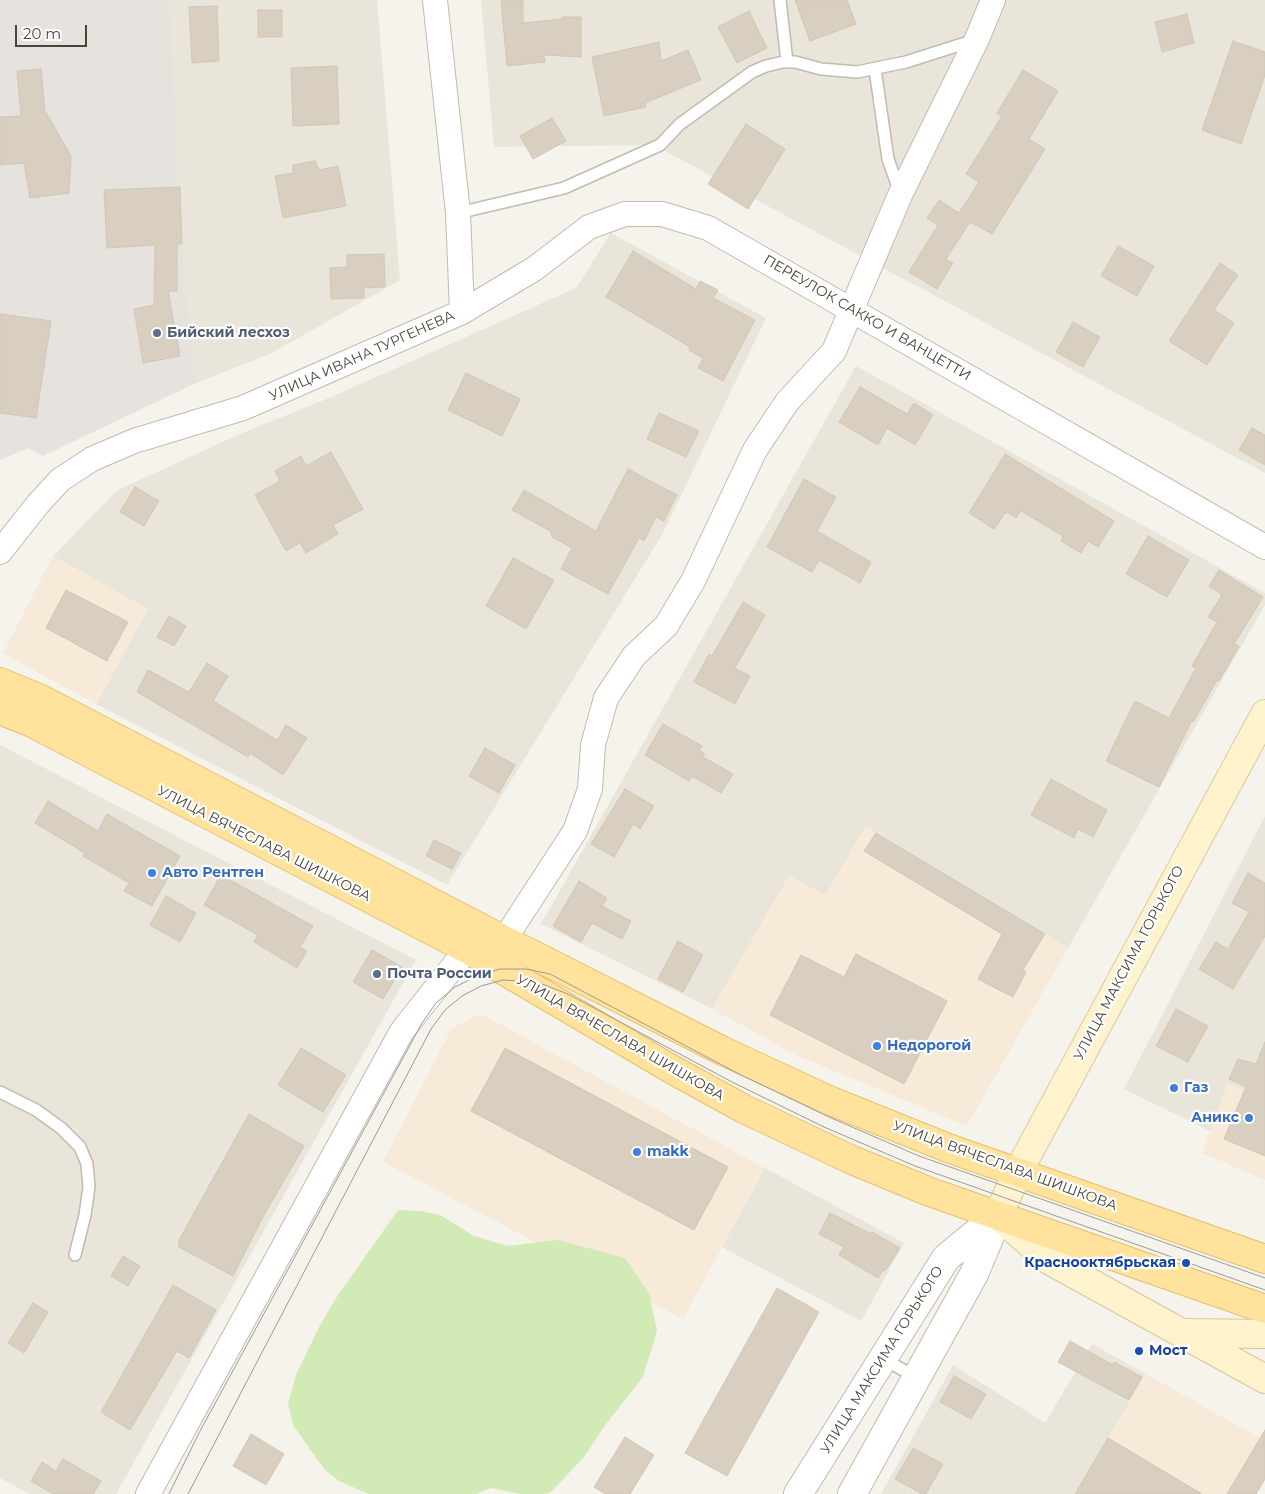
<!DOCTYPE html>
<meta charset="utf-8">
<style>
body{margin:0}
#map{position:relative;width:1265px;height:1494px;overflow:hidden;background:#f6f3ec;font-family:Montserrat,sans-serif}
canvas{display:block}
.scale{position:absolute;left:15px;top:25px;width:72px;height:22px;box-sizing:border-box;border:2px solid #4b4439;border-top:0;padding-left:6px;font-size:15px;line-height:18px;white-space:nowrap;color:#4b4439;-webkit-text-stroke:4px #fff;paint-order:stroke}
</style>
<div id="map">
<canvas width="1265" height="1494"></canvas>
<div class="scale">20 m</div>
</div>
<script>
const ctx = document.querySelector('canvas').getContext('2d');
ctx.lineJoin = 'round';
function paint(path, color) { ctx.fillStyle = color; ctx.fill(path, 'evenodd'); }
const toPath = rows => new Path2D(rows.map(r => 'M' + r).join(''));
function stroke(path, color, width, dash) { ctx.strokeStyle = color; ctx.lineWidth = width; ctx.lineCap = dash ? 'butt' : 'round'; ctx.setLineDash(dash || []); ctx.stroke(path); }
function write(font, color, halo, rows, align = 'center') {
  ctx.font = font + ' Montserrat,sans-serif'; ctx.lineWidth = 4.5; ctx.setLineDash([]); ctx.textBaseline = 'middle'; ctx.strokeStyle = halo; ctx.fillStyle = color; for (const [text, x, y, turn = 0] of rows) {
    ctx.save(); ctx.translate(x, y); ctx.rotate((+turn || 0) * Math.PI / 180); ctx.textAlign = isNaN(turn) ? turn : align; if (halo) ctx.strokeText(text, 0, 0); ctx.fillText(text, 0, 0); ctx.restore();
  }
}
const residential = toPath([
 [170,0,377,0,400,280,270,354,196,383,182,244],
 [481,0,1265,0,1265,473,654,145,494,147],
 [611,233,766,318,663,533,447,885,96,704,148,609,53,556,118,490,242,433,329,398,576,288],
 [856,366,1265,593,1265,605,1068,948,866,826,825,896,789,876,712,1009,541,924],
 [0,745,416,960,116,1494,30,1494,0,1478],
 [1265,816,1265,1063,1250,1092,1228,1084,1210,1131,1124,1089],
 [765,1168,904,1243,861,1321,722,1247],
 [1092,1344,1146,1374,1075,1494,881,1494,953,1365,1045,1423]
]);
const commercial = toPath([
 [53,556,148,609,96,704,3,653],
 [866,826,1068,948,967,1126,796,1055,712,1009,789,876,826,895],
 [481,1014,765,1168,683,1319,383,1162,451,1029],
 [1265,1063,1265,1180,1202,1153,1228,1084,1250,1092],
 [1146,1374,1265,1441,1256,1494,1075,1494]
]);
const industrial = toPath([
 [0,0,170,0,182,244,196,383,43,456,28,448,0,460]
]);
const green = toPath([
 [398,1210,420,1211,440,1215,474,1236,508,1246,558,1240,625,1258,649,1293,657,1331,643,1377,606,1424,584,1457,551,1492,545,1494,520,1494,491,1488,476,1494,369,1494,339,1481,324,1469,293,1425,288,1403,296,1375,319,1327,338,1295]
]);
const building = toPath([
 [501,0,523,0,523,23,562,19,562,17,581,17,581,57,544,55,545,62,507,66,501,0],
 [795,0,847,0,856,24,810,41,795,0],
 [217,6,219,61,192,63,189,7,217,6],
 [258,10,282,10,282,37,258,37,258,10],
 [749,11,767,48,737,63,718,27,749,11],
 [1187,14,1194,43,1162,52,1155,22,1187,14],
 [1233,41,1265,52,1265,75,1241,144,1202,130,1233,41],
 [659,42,661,61,688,50,701,80,645,103,646,107,604,116,592,57,659,42],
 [337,66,339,124,293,126,291,68,337,66],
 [41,69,45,111,71,156,69,193,30,198,24,163,0,165,0,117,21,116,17,71,41,69],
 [1023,70,1058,91,1029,139,1045,149,992,234,970,222,946,259,953,263,937,289,909,272,938,225,927,218,939,200,959,213,979,182,966,174,1002,116,997,113,1023,70],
 [552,118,566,141,533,159,520,136,552,118],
 [746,124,785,149,748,209,708,184,746,124],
 [315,161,319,170,338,166,346,206,283,218,275,176,293,173,293,165,315,161],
 [180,187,182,244,177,244,177,291,168,291,180,356,143,363,134,309,154,305,155,245,107,248,104,190,180,187],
 [1118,246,1154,266,1137,296,1101,276,1118,246],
 [633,251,696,289,700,281,718,290,713,298,755,320,723,381,698,368,703,358,689,350,690,347,606,297,633,251],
 [384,254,385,287,364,288,364,298,331,299,330,268,347,267,347,255,384,254],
 [1220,263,1238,275,1214,310,1234,323,1207,365,1169,341,1220,263],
 [0,314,51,321,36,418,0,413,0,314],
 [1073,322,1100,337,1083,367,1056,352,1073,322],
 [466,373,520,399,502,436,448,410,466,373],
 [860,387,907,414,914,403,933,415,915,445,887,428,878,445,839,422,860,387],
 [659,413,699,431,686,457,647,439,659,413],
 [1252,428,1265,435,1265,465,1239,450,1252,428],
 [331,452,363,509,333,525,338,534,306,553,300,543,286,551,255,495,280,481,275,471,301,456,306,466,331,452],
 [1005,454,1114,521,1098,547,1088,541,1081,553,1061,541,1063,536,1021,511,1016,518,1006,512,994,529,969,513,1005,454],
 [628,469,677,495,664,521,656,517,644,541,639,538,608,594,561,569,572,548,552,537,550,531,512,510,524,490,596,531,628,469],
 [804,479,836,497,817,531,871,562,860,583,819,560,812,572,767,547,804,479],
 [135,487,159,501,144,526,120,512,135,487],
 [1148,536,1189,560,1167,597,1126,574,1148,536],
 [513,558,554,580,526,629,486,606,513,558],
 [1219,570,1263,597,1234,644,1239,646,1219,681,1217,680,1193,722,1192,720,1159,787,1106,761,1135,701,1169,718,1196,668,1192,666,1217,622,1208,617,1222,595,1209,586,1219,570],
 [66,590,128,622,107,661,46,628,66,590],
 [743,602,765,615,735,668,750,676,735,704,694,682,709,654,712,656,743,602],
 [169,616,186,626,174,646,157,637,169,616],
 [207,663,228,676,213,701,277,740,286,725,307,738,283,775,250,753,248,757,137,692,148,670,189,692,207,663],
 [663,724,702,746,699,751,705,754,703,757,733,774,721,793,692,776,689,781,645,755,663,724],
 [485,748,515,765,499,793,469,776,485,748],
 [1051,779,1107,810,1093,837,1078,829,1074,838,1031,815,1051,779],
 [625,789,654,806,640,829,633,824,614,857,591,844,625,789],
 [48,801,98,831,107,814,180,856,152,906,124,891,129,883,83,856,85,853,35,823,48,801],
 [876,833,1045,934,1023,970,1026,972,1013,997,978,979,1002,934,864,851,876,833],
 [434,840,461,853,452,869,426,856,434,840],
 [1248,873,1265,883,1265,936,1233,989,1199,969,1216,942,1228,949,1249,912,1232,903,1248,873],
 [221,875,313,926,300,947,307,951,297,968,254,942,258,935,204,905,221,875],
 [579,881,607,898,602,906,631,921,622,939,592,923,581,942,553,926,579,881],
 [166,896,196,913,180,942,150,925,166,896],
 [678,941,703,955,683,992,658,979,678,941],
 [372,950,402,967,383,999,353,982,372,950],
 [856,954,947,1001,904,1084,770,1015,801,955,844,977,856,954],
 [1176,1009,1208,1026,1188,1062,1156,1046,1176,1009],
 [1265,1042,1265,1156,1224,1139,1246,1087,1229,1079,1238,1059,1256,1064,1265,1042],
 [301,1048,346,1075,323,1112,278,1085,301,1048],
 [505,1048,728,1167,694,1230,471,1111,505,1048],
 [249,1114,304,1146,264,1215,233,1276,179,1247,179,1240,249,1114],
 [830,1213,871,1234,872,1232,900,1248,885,1271,883,1270,878,1278,839,1255,844,1247,819,1234,830,1213],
 [123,1256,140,1266,128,1286,111,1276,123,1256],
 [173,1285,216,1310,189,1358,177,1351,130,1430,101,1412,173,1285],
 [777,1288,819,1312,727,1476,685,1453,777,1288],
 [33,1303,48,1312,24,1353,8,1343,33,1303],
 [1070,1341,1113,1365,1114,1362,1142,1377,1129,1400,1058,1362,1070,1341],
 [954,1376,986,1394,971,1419,940,1402,954,1376],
 [1265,1430,1265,1479,1256,1494,1227,1494,1265,1430],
 [251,1434,284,1454,266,1485,233,1466,251,1434],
 [625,1437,654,1455,630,1494,605,1494,594,1487,625,1437],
 [1108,1438,1202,1494,1075,1494,1108,1438],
 [913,1448,943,1464,926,1494,922,1494,895,1479,913,1448],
 [63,1459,101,1481,93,1494,53,1494,31,1481,42,1462,56,1471,63,1459]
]);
const service = toPath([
 [780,0,787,62],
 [875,69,888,159,900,193],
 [458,213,564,188,660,145,680,124,752,72,766,66,783,62,795,62,821,69,857,72,906,62,975,40],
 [0,1092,36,1110,61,1128,80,1147,87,1164,89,1187,85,1215,75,1255],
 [883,1359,916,1377]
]);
const minor = toPath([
 [435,0,458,213,462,312],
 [0,552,38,504,60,480,92,459,134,441,243,408,462,312,534,269,589,227,625,214,662,214,708,228,1265,547],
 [504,940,575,831,590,789,593,745,606,698,634,656,666,626,693,581,755,450,787,402,834,351,900,195,977,39,993,0],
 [148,1494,402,1031,467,949]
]);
const tertiary = toPath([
 [798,1494,946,1258,998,1215],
 [852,1494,974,1274,997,1219]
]);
const secondary = toPath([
 [1265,714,1018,1172,998,1215,1049,1260,1265,1379],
 [1185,1333,1265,1334]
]);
const primary = toPath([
 [0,682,41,699,504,940,723,1051,831,1101,948,1148,1265,1259],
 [0,710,30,722,467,949,673,1070,744,1109,852,1160,930,1192,1265,1309]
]);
const tram = toPath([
 [169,1494,199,1433,422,1023,436,1003,455,987,477,976,500,969,526,969,550,974,737,1073,829,1117,919,1156,1265,1278],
 [188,1494,431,1029,445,1010,462,996,481,986,503,980,537,982,568,994,732,1082,824,1127,915,1166,1265,1290]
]);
const markers = [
 [157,333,5,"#5c6f8a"],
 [152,873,5,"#3f7fe0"],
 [377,974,5,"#5c6f8a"],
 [877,1046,5,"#3f7fe0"],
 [1174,1088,5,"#3f7fe0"],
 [1249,1118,5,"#3f7fe0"],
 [637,1152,5,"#3f7fe0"],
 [1186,1263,5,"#1a4fb4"],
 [1139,1351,5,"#1a4fb4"]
];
const streetNames = [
 ["ПЕРЕУЛОК САККО И ВАНЦЕТТИ",867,318,30],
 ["УЛИЦА ИВАНА ТУРГЕНЕВА",362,356,-24],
 ["УЛИЦА ВЯЧЕСЛАВА ШИШКОВА",264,844,27],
 ["УЛИЦА МАКСИМА ГОРЬКОГО",1129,963,-62],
 ["УЛИЦА ВЯЧЕСЛАВА ШИШКОВА",620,1038,30],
 ["УЛИЦА ВЯЧЕСЛАВА ШИШКОВА",1005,1166,20],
 ["УЛИЦА МАКСИМА ГОРЬКОГО",882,1360,-58]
];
const serviceNames = [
 ["Бийский лесхоз",167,333],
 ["Почта России",387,974]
];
const shopNames = [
 ["Авто Рентген",162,873],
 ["Недорогой",887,1046],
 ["Газ",1184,1088],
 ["Аникс",1239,1118,"right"],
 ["makk",647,1152]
];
const transitNames = [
 ["Краснооктябрьская",1176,1263],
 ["Мост",1149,1351,"left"]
];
paint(residential, '#eae5da');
paint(commercial, '#f7ead8');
paint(industrial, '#e6e2dd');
paint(green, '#d2eab5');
paint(building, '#d8cfc1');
stroke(building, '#d3c7b4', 1);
stroke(service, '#c2bbae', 14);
stroke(minor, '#c2bbae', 26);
stroke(tertiary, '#c2bbae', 30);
stroke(secondary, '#d6c79b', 30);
stroke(primary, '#e6c16a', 30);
stroke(service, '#fff', 11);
stroke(minor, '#fff', 24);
stroke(tertiary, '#fff', 28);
stroke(secondary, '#fff3cd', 28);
stroke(primary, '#ffe39c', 28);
stroke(tram, '#9a9a9a', 1);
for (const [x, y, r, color] of markers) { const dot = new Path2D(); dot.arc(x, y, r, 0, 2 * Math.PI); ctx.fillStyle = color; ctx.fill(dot); stroke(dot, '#fff', 2); }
write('14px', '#4b4439', '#fff', streetNames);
write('bold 14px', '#4e5e75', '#fff', serviceNames, 'left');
write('bold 14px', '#366cbe', '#fff', shopNames, 'left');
write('bold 14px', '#164399', '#fff', transitNames, 'right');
</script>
